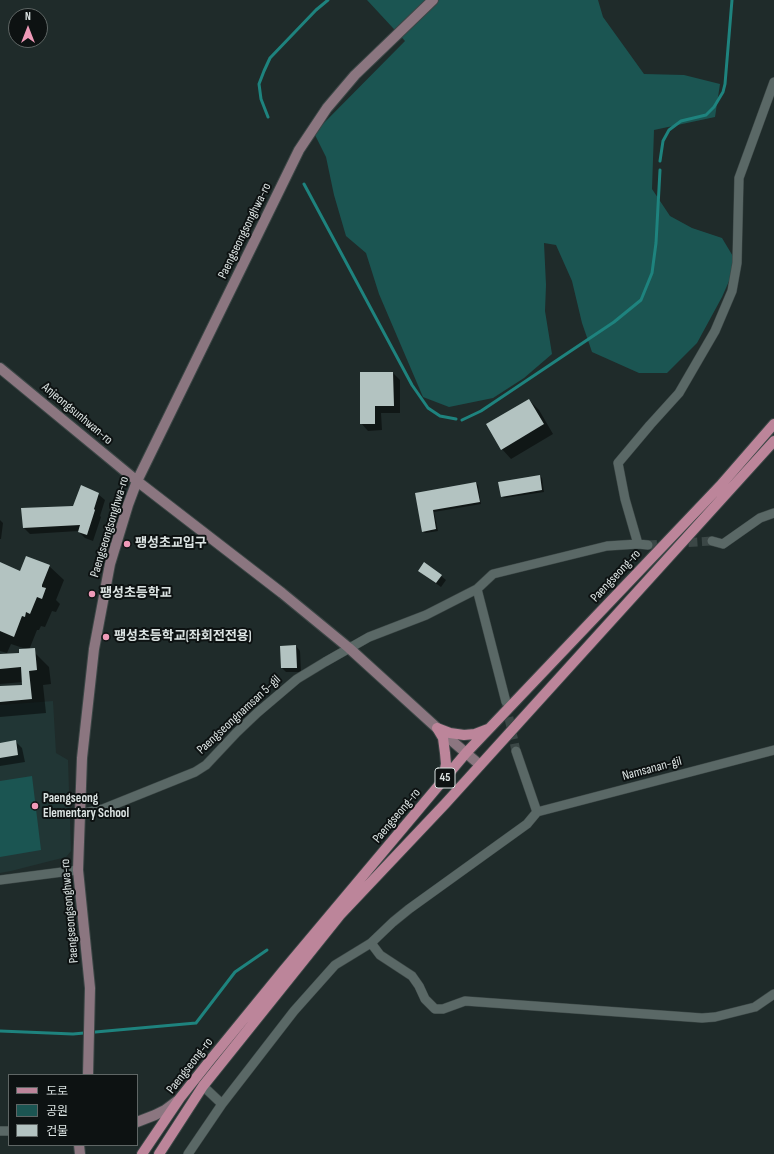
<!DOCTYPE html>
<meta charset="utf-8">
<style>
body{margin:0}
#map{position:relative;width:774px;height:1154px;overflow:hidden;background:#1f2b2a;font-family:"Sofia Sans Condensed","Noto Sans KR",sans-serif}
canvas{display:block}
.legend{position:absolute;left:8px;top:1074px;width:130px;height:72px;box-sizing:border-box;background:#0d1212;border:1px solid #5f6665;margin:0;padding:5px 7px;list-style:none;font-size:12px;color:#dbe3e2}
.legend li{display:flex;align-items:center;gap:8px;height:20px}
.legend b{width:20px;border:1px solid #5f6665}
.north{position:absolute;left:8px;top:8px;width:40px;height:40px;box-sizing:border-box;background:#0d1212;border:1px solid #5f6665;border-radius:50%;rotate:0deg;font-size:11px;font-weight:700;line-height:16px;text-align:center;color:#dbe3e2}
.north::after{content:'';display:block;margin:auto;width:14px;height:18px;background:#ef9ab8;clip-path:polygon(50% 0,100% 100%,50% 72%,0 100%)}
</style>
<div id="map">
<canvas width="774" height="1154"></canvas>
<ul class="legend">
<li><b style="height:5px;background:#bc859a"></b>도로</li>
<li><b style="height:11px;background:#1b5552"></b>공원</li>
<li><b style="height:11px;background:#b3c3c1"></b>건물</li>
</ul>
<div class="north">N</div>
</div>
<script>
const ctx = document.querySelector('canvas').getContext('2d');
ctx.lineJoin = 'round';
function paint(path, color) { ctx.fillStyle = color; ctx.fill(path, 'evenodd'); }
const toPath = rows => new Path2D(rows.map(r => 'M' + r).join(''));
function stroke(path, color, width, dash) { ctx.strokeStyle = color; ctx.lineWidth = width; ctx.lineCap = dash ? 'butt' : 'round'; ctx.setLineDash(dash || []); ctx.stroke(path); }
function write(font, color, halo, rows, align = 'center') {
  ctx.font = font + ' "Sofia Sans Condensed","Noto Sans KR",sans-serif'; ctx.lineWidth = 4; ctx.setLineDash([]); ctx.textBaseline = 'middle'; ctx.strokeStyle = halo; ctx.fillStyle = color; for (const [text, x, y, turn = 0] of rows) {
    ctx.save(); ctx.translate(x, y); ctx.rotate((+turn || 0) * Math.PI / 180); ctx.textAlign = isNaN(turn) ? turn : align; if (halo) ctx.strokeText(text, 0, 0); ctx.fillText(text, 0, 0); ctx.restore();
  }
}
const built = toPath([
 [53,701,56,753,68,760,71,851,66,857,11,871,0,873,0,705]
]);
const green = toPath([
 [367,0,598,0,603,17,644,74,684,75,720,84,715,117,654,130,652,189,670,216,692,228,722,238,737,263,722,297,697,343,667,373,639,373,592,352,582,323,572,281,556,245,544,243,546,285,545,311,552,354,524,378,493,398,449,407,423,397,379,294,366,253,346,236,334,195,326,157,314,133,405,41],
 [32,776,41,850,0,857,0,781]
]);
const shadow = toPath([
 [393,373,400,380,400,413,381,413,382,430,368,431,361,423],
 [529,400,539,410,553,434,511,459,502,449],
 [540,476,542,478,544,492,504,498,502,496],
 [476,483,478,485,481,504,434,512,438,531,425,533,422,531,416,494],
 [98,494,105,500,100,516,101,517,93,541,85,538,78,531,30,534,24,528,73,507],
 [0,520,3,523,1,539,0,539],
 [0,563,21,572,49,566,64,580,56,600,60,604,56,612,52,611,45,627,41,626,39,630,37,630,29,650,11,644,7,653,0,651],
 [419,571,441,576,446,580,441,587,424,575],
 [296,646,300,651,301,672,286,672,282,668],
 [35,653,49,667,51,684,43,685,46,713,0,717,0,688,24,685,23,682,0,684,0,655],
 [15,741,22,748,25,762,0,766,0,744]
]);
const stream = toPath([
 [268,117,261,99,259,84,264,71,270,58,316,10,328,0],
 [660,161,663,141,669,130,681,121,706,115,714,107,723,92,725,84,732,0],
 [304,184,412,385,428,408,440,416,456,419],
 [462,420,481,411,614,322,641,300,652,273,656,243,660,170],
 [0,1031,73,1034,196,1023,235,972,267,950]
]);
const building = toPath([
 [360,372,393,372,394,406,375,406,375,424,360,424],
 [529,399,544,424,501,450,486,424],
 [540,475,542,490,501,497,498,482],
 [476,482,480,502,433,510,436,529,422,532,415,493],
 [81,485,99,493,94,509,95,510,87,535,78,532,80,525,23,528,21,508,73,506],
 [26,556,50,565,42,585,42,587,46,588,42,599,37,597,30,614,26,612,25,617,22,616,14,637,0,631,0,562,20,571],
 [424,562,442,575,436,583,418,571],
 [296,645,297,668,281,668,280,646],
 [35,648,37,670,29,671,32,699,0,702,0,686,22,685,21,667,0,669,0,654,19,653,19,649],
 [16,740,18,755,0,758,0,743]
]);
const streetTunnel = toPath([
 [648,545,712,541],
 [506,704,516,751]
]);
const street = toPath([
 [712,541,723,544,760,518,774,513],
 [638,544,625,499,618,463,650,425,679,393,715,331,732,291,737,263,739,178,774,82],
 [477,589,506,702],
 [516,751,537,812],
 [537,812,774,750],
 [80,814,103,809,195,772,206,765,237,732,257,713,297,679,325,662,369,637,426,615,477,589,493,574,607,546,638,544,648,545],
 [0,880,78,870],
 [371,943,380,955,412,976,419,986,425,999,435,1009,443,1009,465,1001,702,1018,715,1017,755,1007,774,994],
 [203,1086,222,1104],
 [0,1131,9,1131],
 [188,1154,222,1104,294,1011,335,965,371,943,393,922,409,909,527,824,537,812]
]);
const secondary = toPath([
 [0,368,137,481,282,593,349,648,437,728,480,765],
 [88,1075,90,988,78,870,82,758,94,649,110,564,128,505,137,481,299,150,327,108,355,75,433,0],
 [137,1122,155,1115,165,1110,177,1101],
 [79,1145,80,1154]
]);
const primary = toPath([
 [437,728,443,738,445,753,446,764,444,774,442,780],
 [437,728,450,733,464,735,475,734,488,729],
 [142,1154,180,1098,211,1059,283,971,466,753,720,486,774,424],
 [159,1154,203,1086,340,915,445,804,774,441]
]);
const markers = [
 [127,544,4,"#ef9ab8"],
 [92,594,4,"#ef9ab8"],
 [106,637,4,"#ef9ab8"],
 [35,806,4,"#ef9ab8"]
];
const shields = [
 [445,778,20]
];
const shieldNames = [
 ["45",445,778]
];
const streetNames = [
 ["Paengseongsonghwa-ro",245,231,-64],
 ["Anjeongsunhwan-ro",77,414,40],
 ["Paengseongsonghwa-ro",110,527,-73],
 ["Paengseong-ro",616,576,-47],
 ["Paengseongnamsan 5-gil",239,715,-43],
 ["Namsanan-gil",652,769,-15],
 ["Paengseong-ro",397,816,-50],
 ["Paengseongsonghwa-ro",70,911,-95],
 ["Paengseong-ro",190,1066,-52]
];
const poiNames = [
 ["팽성초교입구",135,544],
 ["팽성초등학교",100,594],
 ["팽성초등학교(좌회전전용)",114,637],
 ["Paengseong",43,799],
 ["Elementary School",43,814]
];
paint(built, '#213635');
paint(green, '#1b5552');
paint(shadow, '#0007');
stroke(stream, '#1e837e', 3);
paint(building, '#b3c3c1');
stroke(streetTunnel, '#3b4746', 9, [9, 4.5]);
stroke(street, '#3b4645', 10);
stroke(secondary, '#3b4645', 12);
stroke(primary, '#3b4645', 12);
stroke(street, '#5a6866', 9);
stroke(secondary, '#8b7680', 10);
stroke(primary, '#bc859a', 10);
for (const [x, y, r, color] of markers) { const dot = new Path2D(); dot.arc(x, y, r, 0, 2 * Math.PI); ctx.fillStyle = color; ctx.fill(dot); stroke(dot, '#0d1212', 1.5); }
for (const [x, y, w] of shields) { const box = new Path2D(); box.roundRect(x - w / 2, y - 10, w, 20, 3); ctx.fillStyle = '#0d1212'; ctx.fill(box); stroke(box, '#dbe3e2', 1); }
write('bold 12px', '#dbe3e2', null, shieldNames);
write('13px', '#dbe3e2', '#0d1212', streetNames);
write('bold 13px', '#dbe3e2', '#0d1212', poiNames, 'left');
</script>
